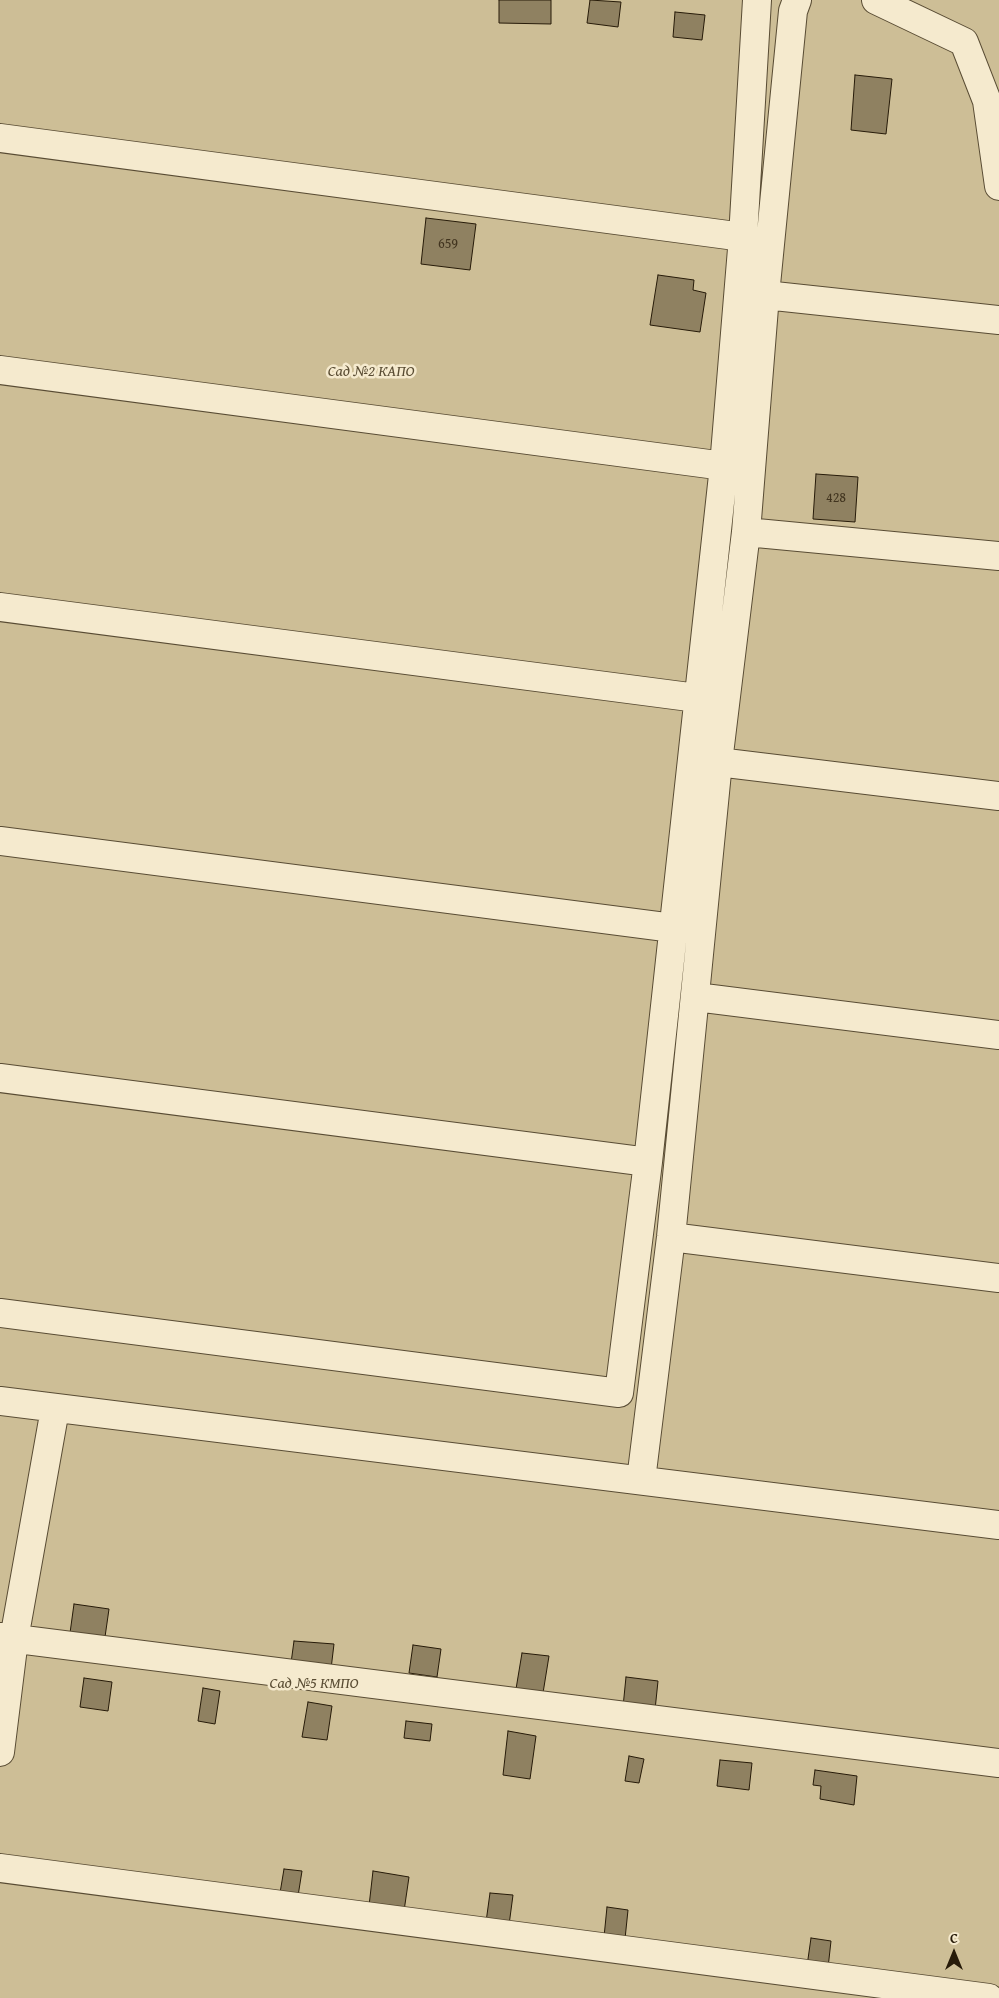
<!DOCTYPE html>
<meta charset="utf-8">
<style>
body{margin:0}
#map{position:relative;width:999px;height:1998px;overflow:hidden;background:#efdfb3;font-family:"Gentium Book Plus",serif}
canvas{display:block}
.north{position:absolute;left:929px;top:1928px;width:50px;height:50px;-webkit-text-stroke:4px #f5eace;paint-order:stroke;rotate:0deg;font-size:14px;font-weight:700;line-height:20px;text-align:center;color:#271b09}
.north::after{content:'';display:block;margin:auto;width:18px;height:22px;background:#271b09;clip-path:polygon(50% 0,100% 100%,50% 72%,0 100%)}
</style>
<div id="map">
<canvas width="999" height="1998"></canvas>
<div class="north">С</div>
</div>
<script>
const ctx = document.querySelector('canvas').getContext('2d');
ctx.lineJoin = 'round';
function paint(path, color) { ctx.fillStyle = color; ctx.fill(path, 'evenodd'); }
const toPath = rows => new Path2D(rows.map(r => 'M' + r).join(''));
function stroke(path, color, width, dash) { ctx.strokeStyle = color; ctx.lineWidth = width; ctx.lineCap = dash ? 'butt' : 'round'; ctx.setLineDash(dash || []); ctx.stroke(path); }
function write(font, color, halo, rows, align = 'center') {
  ctx.font = font + ' "Gentium Book Plus",serif'; ctx.lineWidth = 5; ctx.setLineDash([]); ctx.textBaseline = 'middle'; ctx.strokeStyle = halo; ctx.fillStyle = color; for (const [text, x, y, turn = 0] of rows) {
    ctx.save(); ctx.translate(x, y); ctx.rotate((+turn || 0) * Math.PI / 180); ctx.textAlign = isNaN(turn) ? turn : align; if (halo) ctx.strokeText(text, 0, 0); ctx.fillText(text, 0, 0); ctx.restore();
  }
}
const green = toPath([
 [0,0,999,0,999,1998,0,1998]
]);
const building = toPath([
 [499,0,551,0,551,24,499,23,499,0],
 [590,0,621,2,618,27,587,23,590,0],
 [675,12,705,15,702,40,673,37,675,12],
 [855,75,892,79,886,134,851,130,855,75],
 [426,218,476,224,470,270,421,264,426,218],
 [658,275,694,280,693,290,706,293,700,332,650,325,658,275],
 [816,474,858,477,855,522,813,519,816,474],
 [74,1604,109,1609,105,1637,70,1633,74,1604],
 [294,1641,334,1644,331,1669,291,1663,294,1641],
 [413,1645,441,1649,437,1677,409,1673,413,1645],
 [522,1653,549,1656,543,1693,516,1689,522,1653],
 [626,1677,658,1681,655,1710,623,1707,626,1677],
 [84,1678,112,1682,108,1711,80,1707,84,1678],
 [203,1688,220,1691,215,1724,198,1721,203,1688],
 [308,1702,332,1706,327,1740,302,1737,308,1702],
 [406,1721,432,1724,430,1741,404,1738,406,1721],
 [508,1731,536,1736,530,1779,503,1775,508,1731],
 [629,1756,644,1759,639,1783,625,1781,629,1756],
 [720,1760,752,1763,749,1790,717,1786,720,1760],
 [815,1770,857,1776,854,1805,820,1799,821,1786,813,1785,815,1770],
 [284,1869,302,1871,298,1896,280,1893,284,1869],
 [373,1871,409,1877,404,1911,369,1906,373,1871],
 [490,1893,513,1895,509,1925,486,1922,490,1893],
 [607,1907,628,1910,625,1939,604,1937,607,1907],
 [811,1938,831,1941,828,1968,807,1966,811,1938]
]);
const minor = toPath([
 [876,0,964,42,987,101,999,186],
 [0,138,743,237],
 [765,295,999,320],
 [0,370,724,466],
 [746,532,999,556],
 [0,607,697,698],
 [718,762,999,796],
 [0,841,673,928],
 [696,997,999,1035],
 [0,1078,648,1162],
 [671,1237,999,1278],
 [0,1313,619,1393,648,1162,724,466,743,237,757,0],
 [0,1401,999,1525],
 [641,1480,671,1237,718,762,746,532,765,295,793,11,797,0],
 [0,1637,999,1763],
 [0,1752,14,1639,55,1409],
 [0,1868,989,1998]
]);
const numberNames = [
 ["659",448,244],
 ["428",836,498]
];
const parkNames = [
 ["Сад №2 КАПО",371,372],
 ["Сад №5 КМПО",314,1684]
];
paint(green, '#cdbe96');
paint(building, '#8f8161');
stroke(building, '#271b09', 1);
stroke(minor, '#594c34', 30);
stroke(minor, '#f5eace', 28);
write('14px', '#41341f', null, numberNames);
write('italic 16px', '#594c33', '#f5eace', parkNames);
</script>
